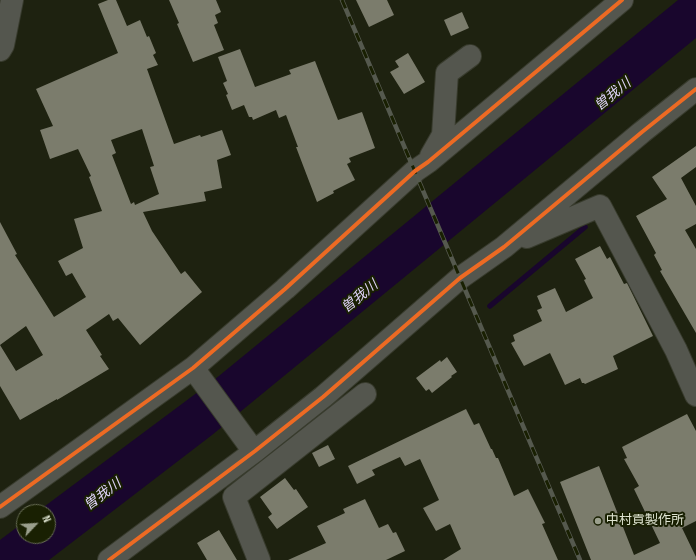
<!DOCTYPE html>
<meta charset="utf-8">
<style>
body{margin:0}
#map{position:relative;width:696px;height:560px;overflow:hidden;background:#1e2210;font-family:"Sofia Sans Condensed",sans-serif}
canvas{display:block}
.north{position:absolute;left:16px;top:504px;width:40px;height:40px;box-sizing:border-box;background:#192002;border:1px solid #686e55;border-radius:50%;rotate:65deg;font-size:11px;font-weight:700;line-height:16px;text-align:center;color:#dfe4d1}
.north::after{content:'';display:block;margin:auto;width:14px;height:18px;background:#9ba08d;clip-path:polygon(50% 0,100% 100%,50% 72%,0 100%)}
</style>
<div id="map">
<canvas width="696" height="560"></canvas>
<div class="north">N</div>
</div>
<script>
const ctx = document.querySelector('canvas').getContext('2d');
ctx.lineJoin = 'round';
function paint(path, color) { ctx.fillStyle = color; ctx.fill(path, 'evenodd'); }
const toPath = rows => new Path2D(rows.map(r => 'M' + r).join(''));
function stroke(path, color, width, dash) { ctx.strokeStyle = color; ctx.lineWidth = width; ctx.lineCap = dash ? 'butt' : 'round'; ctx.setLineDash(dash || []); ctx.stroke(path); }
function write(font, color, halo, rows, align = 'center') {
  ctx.font = font + ' "Sofia Sans Condensed","Noto Sans JP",sans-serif'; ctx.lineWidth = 4; ctx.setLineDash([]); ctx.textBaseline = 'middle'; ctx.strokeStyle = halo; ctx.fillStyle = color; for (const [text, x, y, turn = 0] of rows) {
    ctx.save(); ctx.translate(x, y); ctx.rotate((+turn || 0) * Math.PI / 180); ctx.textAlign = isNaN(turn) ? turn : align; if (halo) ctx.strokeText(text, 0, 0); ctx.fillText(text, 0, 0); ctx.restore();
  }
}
const water = toPath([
 [678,0,696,0,696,38,212,435,49,560,0,560,0,540,24,522,24,536,48,536,48,512,37,512,214,380]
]);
const stream = toPath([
 [490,306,585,227]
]);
const building = toPath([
 [108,0,116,0,127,26,140,20,147,37,149,36,156,53,153,55,158,65,147,69,174,144,200,135,201,137,222,130,231,155,217,160,222,188,204,192,206,201,143,212,152,231,181,274,185,271,202,292,140,345,118,318,113,321,109,314,86,330,102,355,100,356,109,369,57,400,57,399,20,420,0,386,0,222,17,254,15,255,54,317,86,297,72,273,66,276,58,261,83,248,74,219,102,211,89,177,91,176,78,149,50,159,40,130,53,126,36,89,118,53,98,4],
 [142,129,154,166,150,167,159,194,135,205,134,202,131,204,112,155,116,153,111,140],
 [26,326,43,355,16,371,0,345],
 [169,0,216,0,221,12,215,15,218,23,214,25,224,50,193,62,177,24,179,23],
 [356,0,387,0,394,15,369,27],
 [462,12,469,28,451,36,444,20],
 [240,49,255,87,291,74,289,70,315,61,338,120,362,112,375,148,349,158,351,162,347,164,355,180,333,191,334,193,317,202,296,147,298,147,286,115,279,118,276,110,253,120,252,117,249,117,244,105,232,110,226,95,228,94,223,83,227,81,218,57],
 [408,53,425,82,404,94,390,72,399,67,395,61],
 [696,146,696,167,681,178,696,206,696,224,685,230,696,249,696,333,660,271,662,270,654,255,656,253,636,216,667,199,652,177],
 [600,246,607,259,610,257,624,284,627,283,653,336,613,356,618,369,585,384,584,383,582,383,580,378,565,385,550,353,524,366,511,343,515,341,513,335,542,321,537,310,542,308,537,296,555,288,566,312,593,298,584,280,586,279,575,259],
 [447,357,457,372,451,376,452,377,432,393,429,389,426,391,416,378,440,360,441,362],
 [466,409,474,425,479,423,491,449,492,449,496,458,498,458,514,496,528,489,545,523,542,524,558,560,443,560,461,549,450,524,436,531,423,508,439,500,420,459,405,466,400,457,372,470,375,475,357,484,348,466],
 [687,414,696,431,696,521,682,528,696,557,696,560,591,560,560,482,599,466,634,555,660,543,634,489,639,486,624,459,627,458,622,447],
 [328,445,335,459,319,467,312,453],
 [285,478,294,490,296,489,308,507,277,529,268,517,272,514,260,497],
 [365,499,379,528,388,524,393,533,396,532,405,551,386,560,288,560,326,543,317,526,345,513,343,509],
 [219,530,237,560,207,560,197,543]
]);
const minor = toPath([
 [0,50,3,45,12,0],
 [431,156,443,135,447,73,470,56],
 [527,237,600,206,676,350,696,395],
 [193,368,247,442,255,451],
 [0,507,193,368,285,289,415,171,428,162,622,0],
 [109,560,255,451,323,397,460,278,504,247,642,132,696,89],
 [259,560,234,497,365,394]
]);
const rail = toPath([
 [342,0,580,560]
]);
const cycleway = toPath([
 [0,507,193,368,285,289,415,171,428,162,622,0],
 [109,560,255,451,323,397,460,278,504,247,642,132,696,89]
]);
const markers = [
 [598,521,4,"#9ba08d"]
];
const poiNames = [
 ["中村貢製作所",606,521]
];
const waterNames = [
 ["曽我川",613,95,-39],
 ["曽我川",360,297,-39],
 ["曽我川",103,495,-37]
];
paint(water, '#19062d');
stroke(stream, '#19062d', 5.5);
paint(building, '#7b7c6c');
stroke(minor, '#383b2d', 24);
stroke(minor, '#54564e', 22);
stroke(rail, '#55594e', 4.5);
stroke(rail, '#192002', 3, [9]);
stroke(cycleway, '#ed6a23', 4);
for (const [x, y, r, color] of markers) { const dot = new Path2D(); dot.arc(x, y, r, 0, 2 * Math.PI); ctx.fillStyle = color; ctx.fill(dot); stroke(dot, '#192002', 1.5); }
write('13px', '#dfe4d1', '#192002', poiNames, 'left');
write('italic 14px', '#ded2f8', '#192002', waterNames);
</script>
